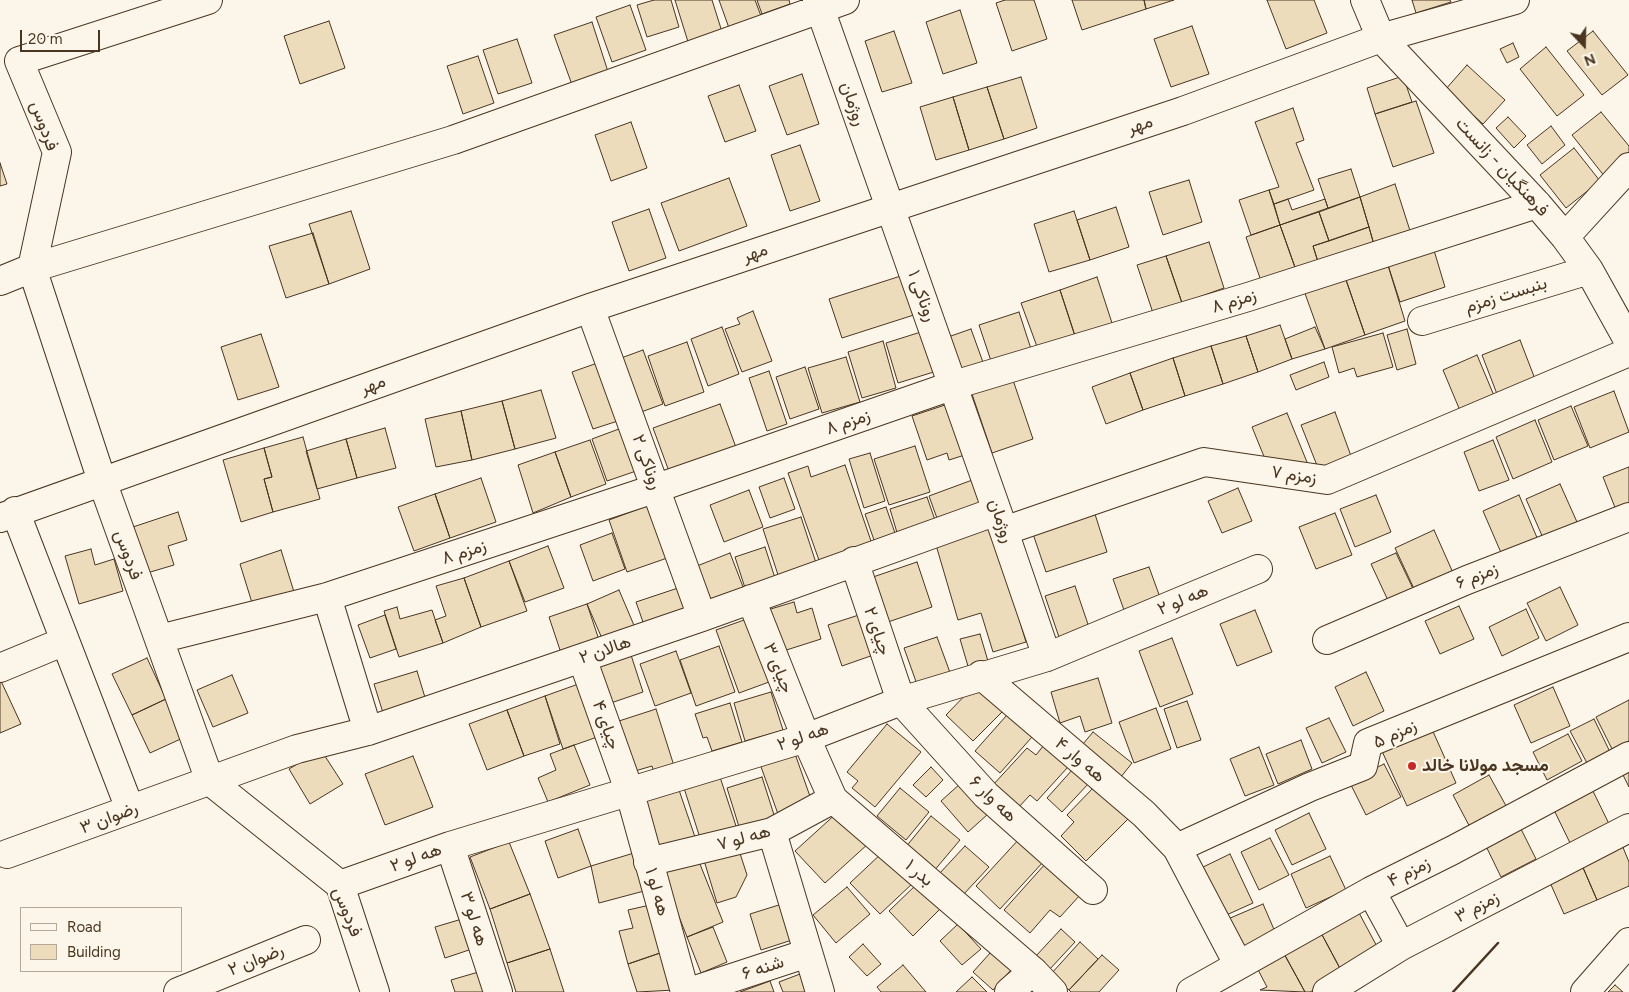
<!DOCTYPE html>
<meta charset="utf-8">
<style>
body{margin:0}
#map{position:relative;width:1629px;height:992px;overflow:hidden;background:#fbf6e9;font-family:Figtree,sans-serif}
canvas{display:block}
.legend{position:absolute;left:20px;top:907px;width:162px;height:65px;box-sizing:border-box;background:#fbf6e9;border:1px solid #b4a999;margin:0;padding:6px 9px;list-style:none;font-size:15px;color:#4a3520}
.legend li{display:flex;align-items:center;gap:10px;height:25px}
.legend b{width:25px;border:1px solid #b4a999}
.north{position:absolute;left:1559px;top:20px;width:50px;height:50px;-webkit-text-stroke:4px #fbf6e9;paint-order:stroke;rotate:159deg;font-size:14px;font-weight:700;line-height:20px;text-align:center;color:#4a3520}
.north::after{content:'';display:block;margin:auto;width:18px;height:22px;background:#4a3520;clip-path:polygon(50% 0,100% 100%,50% 72%,0 100%)}
.scale{position:absolute;left:20px;top:30px;width:80px;height:22px;box-sizing:border-box;border:2px solid #4a3520;border-top:0;padding-left:6px;font-size:15px;line-height:18px;white-space:nowrap;color:#4a3520;-webkit-text-stroke:4px #fbf6e9;paint-order:stroke}
</style>
<div id="map">
<canvas width="1629" height="992"></canvas>
<ul class="legend">
<li><b style="height:6px;background:#fbf6e9"></b>Road</li>
<li><b style="height:14px;background:#ecdcbc"></b>Building</li>
</ul>
<div class="north">N</div>
<div class="scale">20 m</div>
</div>
<script>
const ctx = document.querySelector('canvas').getContext('2d');
ctx.lineJoin = 'round';
function paint(path, color) { ctx.fillStyle = color; ctx.fill(path, 'evenodd'); }
const toPath = rows => new Path2D(rows.map(r => 'M' + r).join(''));
function stroke(path, color, width, dash) { ctx.strokeStyle = color; ctx.lineWidth = width; ctx.lineCap = dash ? 'butt' : 'round'; ctx.setLineDash(dash || []); ctx.stroke(path); }
function write(font, color, halo, rows, align = 'center') {
  ctx.font = font + ' Figtree,Vazirmatn,sans-serif'; ctx.lineWidth = 4; ctx.setLineDash([]); ctx.textBaseline = 'middle'; ctx.strokeStyle = halo; ctx.fillStyle = color; for (const [text, x, y, turn = 0] of rows) {
    ctx.save(); ctx.translate(x, y); ctx.rotate((+turn || 0) * Math.PI / 180); ctx.textAlign = isNaN(turn) ? turn : align; if (halo) ctx.strokeText(text, 0, 0); ctx.fillText(text, 0, 0); ctx.restore();
  }
}
const building = toPath([
 [654,0,671,0,679,27,647,37,637,5,654,0],
 [675,0,712,0,723,35,689,45,675,0],
 [719,0,755,0,761,16,729,28,719,0],
 [757,0,789,0,790,4,762,14,757,0],
 [1005,0,1034,0,1047,39,1012,51,996,3,1005,0],
 [1072,0,1144,0,1146,9,1082,30,1072,0],
 [1144,0,1174,0,1146,9,1144,0],
 [1267,0,1314,0,1327,33,1286,49,1267,0],
 [1412,0,1450,0,1451,2,1416,13,1412,0],
 [630,5,646,50,612,62,596,17,630,5],
 [960,10,977,63,943,74,926,22,960,10],
 [329,21,345,68,300,84,284,36,329,21],
 [592,22,611,81,575,93,554,35,592,22],
 [1192,26,1209,74,1171,87,1154,39,1192,26],
 [894,31,912,83,882,92,865,41,894,31],
 [1593,31,1628,75,1602,95,1567,51,1593,31],
 [517,39,532,83,498,94,483,50,517,39],
 [1513,43,1519,57,1507,63,1500,49,1513,43],
 [1546,47,1584,95,1557,116,1520,69,1546,47],
 [478,56,494,103,463,114,447,66,478,56],
 [1467,65,1505,100,1483,124,1445,90,1467,65],
 [802,74,819,124,787,135,769,86,802,74],
 [1403,76,1412,102,1375,114,1367,88,1403,76],
 [1021,77,1037,128,1004,139,987,87,1021,77],
 [739,85,756,131,725,142,708,96,739,85],
 [987,87,1004,139,969,150,953,97,987,87],
 [953,97,969,150,936,160,920,107,953,97],
 [1416,101,1434,153,1393,167,1375,114,1416,101],
 [1293,108,1304,140,1296,143,1314,190,1274,204,1269,190,1279,187,1255,122,1293,108],
 [1601,112,1629,146,1629,157,1605,177,1572,135,1601,112],
 [1508,117,1526,136,1514,148,1496,128,1508,117],
 [631,122,647,168,611,181,595,135,631,122],
 [1551,126,1565,145,1542,164,1527,145,1551,126],
 [800,145,820,201,790,211,771,155,800,145],
 [1574,148,1600,181,1566,208,1540,175,1574,148],
 [0,163,7,184,0,186,0,163],
 [1351,169,1360,197,1328,208,1318,179,1351,169],
 [729,178,747,226,679,251,661,203,729,178],
 [1189,180,1202,222,1163,235,1149,192,1189,180],
 [1395,184,1413,240,1376,251,1360,197,1395,184],
 [1269,190,1280,225,1251,235,1239,200,1269,190],
 [1360,197,1369,227,1329,241,1319,212,1360,197],
 [1288,199,1292,210,1325,199,1328,208,1280,225,1274,204,1288,199],
 [1116,207,1129,247,1090,260,1077,220,1116,207],
 [649,209,666,258,629,271,612,222,649,209],
 [351,211,370,269,329,284,309,224,351,211],
 [1074,211,1090,260,1049,272,1034,224,1074,211],
 [1319,212,1329,241,1313,246,1319,265,1297,273,1280,225,1319,212],
 [1280,225,1297,273,1262,284,1246,237,1280,225],
 [1369,227,1375,249,1319,265,1313,246,1369,227],
 [313,233,329,284,286,298,269,246,313,233],
 [1209,242,1224,288,1182,303,1166,256,1209,242],
 [1433,247,1445,287,1400,302,1387,262,1433,247],
 [1166,256,1182,303,1153,313,1137,265,1166,256],
 [1387,262,1405,321,1365,335,1344,274,1387,262],
 [907,274,920,313,842,338,829,299,907,274],
 [1344,274,1365,335,1325,349,1303,288,1344,274],
 [1097,277,1113,326,1076,339,1060,290,1097,277],
 [1060,290,1076,339,1039,352,1021,303,1060,290],
 [753,311,772,361,742,372,725,329,740,324,737,318,753,311],
 [1019,312,1032,352,992,364,979,325,1019,312],
 [1280,325,1292,359,1258,372,1246,336,1280,325],
 [722,327,739,374,708,386,691,339,722,327],
 [1315,327,1325,349,1292,359,1285,339,1315,327],
 [971,329,984,365,961,373,948,337,971,329],
 [1407,329,1416,364,1397,370,1387,335,1407,329],
 [924,331,937,371,898,383,886,343,924,331],
 [1383,333,1393,367,1357,377,1354,368,1339,373,1332,347,1383,333],
 [261,334,279,387,238,400,221,347,261,334],
 [1246,336,1258,372,1223,384,1211,346,1246,336],
 [1520,340,1535,379,1497,394,1482,355,1520,340],
 [883,341,896,388,862,398,848,352,883,341],
 [687,342,704,392,665,406,648,356,687,342],
 [1211,346,1223,384,1185,396,1173,358,1211,346],
 [643,350,663,404,633,415,613,361,643,350],
 [1477,355,1495,398,1461,413,1443,370,1477,355],
 [846,357,860,402,822,413,808,368,846,357],
 [1173,358,1185,396,1143,410,1130,373,1173,358],
 [603,361,624,419,593,429,572,372,603,361],
 [1324,362,1329,377,1296,390,1290,375,1324,362],
 [805,367,819,409,790,419,776,377,805,367],
 [769,371,787,424,767,431,749,378,769,371],
 [1130,373,1143,410,1106,424,1092,387,1130,373],
 [1013,380,1033,439,992,453,972,394,1013,380],
 [541,390,556,438,515,449,502,401,541,390],
 [1614,391,1629,432,1590,448,1574,407,1614,391],
 [502,401,515,449,472,460,461,411,502,401],
 [954,402,971,453,949,460,947,453,927,460,912,416,954,402],
 [720,404,737,450,670,474,653,428,720,404],
 [1571,406,1588,446,1554,460,1538,420,1571,406],
 [461,411,472,460,436,467,425,419,461,411],
 [1335,412,1351,456,1318,468,1301,425,1335,412],
 [1287,413,1309,467,1274,481,1252,427,1287,413],
 [1535,420,1552,462,1513,479,1496,437,1535,420],
 [627,426,642,469,607,481,592,439,627,426],
 [385,428,396,468,357,478,346,439,385,428],
 [303,437,320,499,273,512,264,479,272,477,264,448,303,437],
 [346,439,357,478,317,489,306,451,346,439],
 [590,440,606,484,571,497,555,452,590,440],
 [1493,440,1509,480,1479,491,1464,452,1493,440],
 [915,446,930,492,889,505,874,459,915,446],
 [264,448,272,477,264,479,273,512,241,522,223,460,264,448],
 [555,452,571,497,533,513,518,465,555,452],
 [870,453,885,501,864,508,849,459,870,453],
 [845,465,872,544,820,563,788,473,808,466,811,477,845,465],
 [1629,467,1629,505,1616,510,1603,477,1629,467],
 [481,478,496,522,450,538,435,494,481,478],
 [784,478,795,509,770,518,759,487,784,478],
 [975,479,985,505,938,521,929,496,975,479],
 [1560,484,1577,522,1543,538,1526,499,1560,484],
 [1238,488,1252,521,1222,533,1208,501,1238,488],
 [749,490,763,527,724,542,710,505,749,490],
 [435,494,450,538,414,551,398,507,435,494],
 [1376,495,1391,532,1355,547,1340,509,1376,495],
 [1519,495,1538,540,1502,555,1483,511,1519,495],
 [927,497,936,523,898,536,890,509,927,497],
 [655,503,673,556,627,572,609,520,655,503],
 [886,507,896,536,875,543,865,514,886,507],
 [1094,511,1107,552,1046,572,1032,531,1094,511],
 [178,512,187,540,168,546,174,565,147,573,133,527,178,512],
 [1335,513,1352,555,1316,569,1299,527,1335,513],
 [801,517,818,569,780,581,763,529,801,517],
 [992,528,1026,642,993,652,981,613,958,620,936,545,992,528],
 [1434,530,1454,575,1416,593,1395,548,1434,530],
 [612,533,625,569,593,581,580,545,612,533],
 [548,546,564,588,525,602,509,561,548,546],
 [765,547,776,581,746,591,735,557,765,547],
 [91,549,95,565,114,559,123,591,79,604,65,556,91,549],
 [281,550,294,592,253,606,240,564,281,550],
 [730,553,745,592,713,605,697,566,730,553],
 [1396,553,1417,597,1392,609,1371,564,1396,553],
 [509,561,527,611,481,627,464,578,509,561],
 [917,562,932,607,888,622,873,577,917,562],
 [1149,567,1161,600,1125,613,1113,579,1149,567],
 [464,578,481,627,443,643,435,620,446,616,436,586,464,578],
 [1075,586,1092,636,1062,646,1045,596,1075,586],
 [1560,587,1578,625,1546,641,1527,603,1560,587],
 [678,588,686,611,644,625,636,602,678,588],
 [619,590,636,630,604,643,587,604,619,590],
 [794,602,797,613,812,608,821,639,777,653,764,611,794,602],
 [587,604,601,646,563,659,549,617,587,604],
 [1459,606,1474,639,1440,654,1425,621,1459,606],
 [397,607,400,619,432,610,443,643,399,657,384,611,397,607],
 [1526,609,1539,638,1502,656,1489,627,1526,609],
 [1255,610,1272,652,1237,666,1220,624,1255,610],
 [868,612,882,652,842,666,828,625,868,612],
 [385,615,396,649,370,658,358,625,385,615],
 [747,619,769,682,739,693,716,630,747,619],
 [980,634,990,668,970,673,960,639,980,634],
 [937,637,952,678,919,690,904,648,937,637],
 [1172,638,1193,694,1160,707,1139,651,1172,638],
 [719,646,735,692,696,706,680,660,719,646],
 [676,651,691,693,655,706,640,664,676,651],
 [631,655,643,692,605,705,592,668,631,655],
 [147,658,166,699,132,715,112,674,147,658],
 [417,671,427,704,384,716,374,684,417,671],
 [1366,672,1384,711,1353,726,1335,687,1366,672],
 [232,675,248,713,213,727,197,690,232,675],
 [1098,678,1112,723,1085,732,1080,716,1060,723,1051,692,1098,678],
 [1,681,21,724,0,733,0,682,1,681],
 [584,682,603,735,563,749,545,696,584,682],
 [978,682,1005,709,973,741,946,715,978,682],
 [1553,687,1570,726,1531,743,1514,705,1553,687],
 [771,692,783,730,745,741,734,703,771,692],
 [545,696,560,744,524,756,507,710,545,696],
 [166,699,185,737,150,753,132,715,166,699],
 [1629,700,1629,741,1612,749,1596,717,1629,700],
 [1187,701,1201,740,1177,748,1164,709,1187,701],
 [730,703,742,742,712,751,707,737,703,738,695,714,730,703],
 [1156,708,1171,749,1134,763,1119,722,1156,708],
 [656,709,675,769,655,776,652,766,635,771,619,721,656,709],
 [507,710,524,756,487,770,469,724,507,710],
 [1007,715,1032,737,1000,773,975,751,1007,715],
 [1329,718,1346,752,1322,763,1306,728,1329,718],
 [1594,719,1610,752,1587,763,1570,731,1594,719],
 [887,724,921,752,875,807,852,788,858,781,847,772,887,724],
 [1431,727,1456,783,1407,806,1381,749,1431,727],
 [1093,732,1132,763,1117,782,1078,750,1093,732],
 [1568,734,1582,761,1547,780,1533,752,1568,734],
 [1301,740,1312,769,1278,784,1266,754,1301,740],
 [574,745,590,785,548,802,538,778,556,770,550,754,574,745],
 [1044,745,1068,767,1037,801,1030,795,1017,809,992,786,1027,748,1036,755,1044,745],
 [1259,747,1274,785,1245,796,1230,759,1259,747],
 [321,750,343,784,310,804,289,769,321,750],
 [794,751,812,802,778,814,760,764,794,751],
 [413,756,433,807,385,825,365,774,413,756],
 [1384,764,1401,797,1366,815,1349,781,1384,764],
 [931,767,943,780,926,797,913,785,931,767],
 [1073,769,1089,783,1062,812,1047,798,1073,769],
 [1629,769,1629,787,1622,773,1629,769],
 [1489,775,1510,813,1473,833,1453,795,1489,775],
 [720,777,737,829,701,841,684,788,720,777],
 [762,777,775,818,740,830,727,788,762,777],
 [961,783,988,814,968,832,941,801,961,783],
 [1095,786,1128,819,1086,861,1061,836,1074,822,1067,815,1095,786],
 [678,787,695,837,655,851,638,800,678,787],
 [1591,787,1612,830,1573,849,1552,806,1591,787],
 [900,788,929,812,906,840,877,816,900,788],
 [839,811,869,843,825,883,795,851,839,811],
 [1309,813,1326,849,1292,865,1275,830,1309,813],
 [931,816,960,840,933,872,905,848,931,816],
 [1518,823,1536,859,1501,877,1483,840,1518,823],
 [578,829,591,866,558,878,545,841,578,829],
 [1020,838,1044,861,1000,909,976,886,1020,838],
 [1270,838,1289,875,1259,890,1241,852,1270,838],
 [509,842,530,894,490,909,470,857,509,842],
 [737,844,747,875,736,897,717,903,702,854,737,844],
 [1622,845,1629,862,1629,886,1597,900,1581,863,1622,845],
 [965,846,989,867,963,895,939,874,965,846],
 [883,852,913,883,880,914,850,883,883,852],
 [634,853,644,891,599,903,591,866,634,853],
 [696,854,723,922,687,937,660,868,696,854],
 [1230,854,1253,903,1222,917,1199,869,1230,854],
 [1330,856,1346,890,1306,908,1291,874,1330,856],
 [1046,863,1081,894,1060,917,1050,910,1030,933,1004,910,1046,863],
 [1581,863,1597,900,1564,914,1548,878,1581,863],
 [918,883,941,908,913,936,889,911,918,883],
 [847,887,870,914,836,943,813,915,847,887],
 [530,894,550,949,507,963,490,909,530,894],
 [782,904,792,940,761,950,750,914,782,904],
 [1263,904,1276,934,1241,949,1228,919,1263,904],
 [650,905,663,952,628,964,619,931,633,928,628,910,650,905],
 [1358,911,1381,954,1343,974,1320,931,1358,911],
 [462,919,472,949,445,958,435,927,462,919],
 [958,924,981,949,962,965,940,941,958,924],
 [713,927,727,962,701,973,687,937,713,927],
 [1061,929,1075,942,1049,970,1035,957,1061,929],
 [1320,931,1343,974,1310,992,1305,992,1282,950,1320,931],
 [1080,942,1098,959,1069,990,1051,974,1080,942],
 [863,944,881,964,867,976,849,957,863,944],
 [550,949,564,992,516,992,507,963,550,949],
 [1282,950,1305,992,1260,990,1267,987,1255,964,1282,950],
 [663,952,675,990,637,992,628,964,663,952],
 [991,952,1011,970,993,990,973,972,991,952],
 [1102,955,1119,970,1099,992,1071,992,1069,990,1102,955],
 [903,965,926,992,881,992,877,987,903,965],
 [482,971,490,992,455,992,451,980,482,971],
 [800,974,807,992,783,992,779,982,800,974],
 [972,977,987,992,956,992,972,977],
 [770,981,774,992,740,992,770,981],
 [1615,985,1623,992,1608,992,1615,985]
]);
const minor = toPath([
 [208,0,19,61,57,152,32,268,102,481,210,781,340,885,375,992],
 [817,0,997,511,1047,657],
 [1365,0,1381,38,1537,204,1565,237,1589,270,1629,342],
 [1565,237,1629,167],
 [0,281,32,268,453,140,845,0],
 [590,308,702,617],
 [1422,321,1589,270],
 [15,511,130,809],
 [0,518,590,308,1183,111,1381,38,1515,0],
 [1004,531,1204,462,1327,480,1629,352],
 [854,561,901,701,986,795,1093,890],
 [327,597,368,731],
 [751,599,806,738,833,799,1033,971,1053,992],
 [159,639,327,597,657,488,954,385,1248,297,1537,204],
 [1327,640,1467,580,1629,517],
 [582,658,630,793,685,992],
 [0,668,65,641],
 [981,675,1144,814,1177,848,1238,964],
 [772,832,820,992],
 [450,846,498,992],
 [1177,848,1310,787,1363,766,1368,743,1629,637],
 [7,854,297,749,368,731,702,617,997,511],
 [648,862,772,832,833,799],
 [340,885,450,846,806,738,901,701,1047,657,1258,569],
 [1371,891,1401,946],
 [178,992,306,940],
 [689,992,808,953],
 [1009,992,1033,971],
 [1191,992,1371,891,1453,850,1629,756],
 [1327,992,1401,946,1629,828],
 [1585,992,1629,942]
]);
const wall = toPath([
 [1453,992,1498,943]
]);
const markers = [
 [1412,766,5,"#c62828"]
];
const streetNames = [
 ["روژمان",853,104,71],
 ["مهر",1140,125,-18],
 ["فردوس",44,126,70],
 ["فرهنگیان - زانست",1502,167,47],
 ["مهر",755,253,-19],
 ["بنبست زمزم",1506,295,-17],
 ["روناکی ۱",922,296,70],
 ["زمزم ۸",1234,301,-17],
 ["مهر",373,385,-20],
 ["زمزم ۸",848,422,-19],
 ["روناکی ۲",647,462,70],
 ["زمزم ۷",1294,475,8],
 ["روژمان",1001,521,71],
 ["زمزم ۸",464,552,-18],
 ["فردوس",128,555,70],
 ["زمزم ۶",1477,576,-22],
 ["هه لو ۲",1183,600,-23],
 ["چیای ۲",877,631,71],
 ["هالان ۲",605,650,-19],
 ["چیای ۳",778,668,68],
 ["چیای ۴",606,725,70],
 ["زمزم ۵",1395,734,-25],
 ["هه لو ۲",803,737,-19],
 ["هه وار ۴",1080,760,40],
 ["هه وار ۶",993,799,44],
 ["رضوان ۳",109,818,-21],
 ["هه لو ۷",744,838,-15],
 ["هه لو ۲",416,858,-20],
 ["زمزم ۴",1409,872,-27],
 ["بدر ۱",919,873,41],
 ["هه لو ۱",657,892,74],
 ["زمزم ۳",1477,907,-28],
 ["فردوس",347,912,68],
 ["هه لو ۳",474,919,72],
 ["رضوان ۲",256,960,-22],
 ["شنه ۶",763,968,-18]
];
const poiNames = [
 ["مسجد مولانا خالد",1422,766]
];
paint(building, '#ecdcbc');
stroke(building, '#4a3520', 1);
stroke(minor, '#4a3520', 30);
stroke(minor, '#fbf6e9', 28);
stroke(wall, '#4a3520', 2.5);
for (const [x, y, r, color] of markers) { const dot = new Path2D(); dot.arc(x, y, r, 0, 2 * Math.PI); ctx.fillStyle = color; ctx.fill(dot); stroke(dot, '#fbf6e9', 2); }
write('18px', '#4a3520', '#fbf6e9', streetNames);
write('bold 18px', '#4a3520', '#fbf6e9', poiNames, 'left');
</script>
